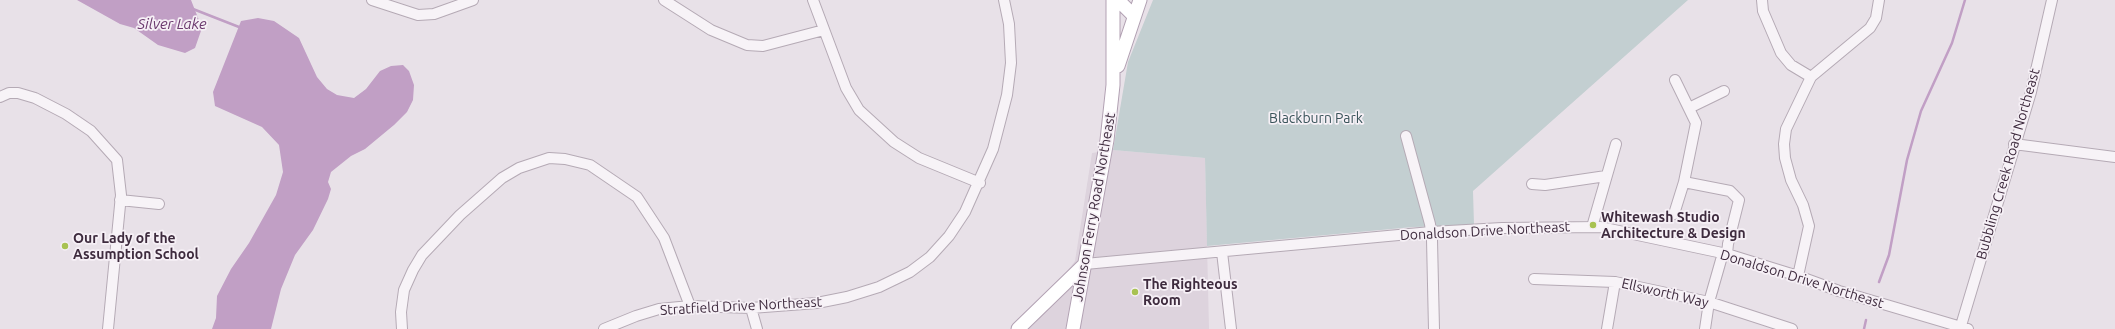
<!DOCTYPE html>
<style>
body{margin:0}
canvas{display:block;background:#e8e1e8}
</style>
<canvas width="2115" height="329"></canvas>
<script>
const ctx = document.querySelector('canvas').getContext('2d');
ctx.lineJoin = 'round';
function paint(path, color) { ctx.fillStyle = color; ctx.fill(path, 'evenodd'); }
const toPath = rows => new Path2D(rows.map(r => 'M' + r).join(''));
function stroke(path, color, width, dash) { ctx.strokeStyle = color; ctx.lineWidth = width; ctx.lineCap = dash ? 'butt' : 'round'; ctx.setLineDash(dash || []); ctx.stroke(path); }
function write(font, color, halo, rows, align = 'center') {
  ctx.font = font + ' Ubuntu,sans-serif'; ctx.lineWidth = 3.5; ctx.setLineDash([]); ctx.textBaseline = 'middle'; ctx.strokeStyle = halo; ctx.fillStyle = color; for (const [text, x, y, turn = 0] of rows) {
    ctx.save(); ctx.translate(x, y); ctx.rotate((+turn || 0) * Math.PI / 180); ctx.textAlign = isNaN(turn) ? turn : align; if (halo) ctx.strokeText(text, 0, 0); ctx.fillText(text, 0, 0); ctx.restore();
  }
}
const built = toPath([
 [1113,150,1205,158,1209,329,1023,329,1075,261,1092,153]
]);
const green = toPath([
 [1153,0,1688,0,1473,191,1474,225,1413,227,1207,246,1205,158,1113,150,1128,62]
]);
const water = toPath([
 [77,0,191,0,202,28,195,48,185,53,158,45,134,28,120,24],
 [258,18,274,21,299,38,317,77,327,89,337,95,354,98,366,89,380,71,391,66,403,65,409,71,414,85,413,100,407,112,394,125,365,149,351,156,331,172,328,182,331,189,328,199,313,230,295,255,281,289,271,329,212,329,216,318,217,296,231,269,249,243,276,195,283,172,279,145,262,127,215,106,213,92,241,21]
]);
const stream = toPath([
 [193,9,239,27],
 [1879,282,1889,255,1907,160,1921,111,1952,43,1965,0],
 [1864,329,1866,320]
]);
const minor = toPath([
 [372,0,418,15,434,14,473,0],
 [664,0,711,30,747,45,763,46,824,30],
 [813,0,846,88,859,110,894,142,919,158,980,183],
 [1762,0,1763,11,1781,53,1791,65,1811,77],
 [1675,80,1696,123,1684,182,1730,191,1739,200,1728,244,1727,254],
 [0,97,9,93,18,93,35,98,66,114,91,131,117,160,121,195,108,329],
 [1689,108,1724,91],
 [1406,136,1430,224,1432,240,1434,329],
 [2014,144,2115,157],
 [1532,184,1545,185,1606,176],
 [120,200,159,204],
 [1674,214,1684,182],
 [1592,227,1616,144],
 [1222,252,1231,329],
 [1085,264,1431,232,1502,228,1600,227,1727,254,1798,276,1839,291,1968,329],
 [1798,276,1809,226,1803,205,1791,180,1785,158,1784,144,1786,129,1811,77,1870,28,1876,18,1879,0],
 [1534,279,1615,282,1709,302,1792,329],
 [751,308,757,329],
 [402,329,401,312,404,290,413,270,422,255,460,215,502,178,519,168,549,158,565,159,590,165,637,197,664,238,690,306],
 [604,329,636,316,659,309,690,306,751,308,817,303,847,297,879,287,910,272,930,257,949,236,965,212,993,149,1007,95,1011,63,1009,24,1004,0],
 [1607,329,1615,282],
 [1705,329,1709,302,1723,253],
 [1960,329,2031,92,2052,0]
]);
const major = toPath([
 [1118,0,1134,16],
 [1118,66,1140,0],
 [1018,329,1085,264],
 [1073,329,1107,140,1113,85,1113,0]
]);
const markers = [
 [1593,225,4,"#a8c251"],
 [65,246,4,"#a8c251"],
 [1135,292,4,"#a8c251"]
];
const parkNames = [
 ["Blackburn Park",1316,118]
];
const streetNames = [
 ["Bubbling Creek Road Northeast",2008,164,-74],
 ["Johnson Ferry Road Northeast",1094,207,-80],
 ["Donaldson Drive Northeast",1485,231,-3],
 ["Donaldson Drive Northeast",1802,279,17],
 ["Ellsworth Way",1665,293,13],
 ["Stratfield Drive Northeast",741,306,-3]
];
const poiNames = [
 ["Whitewash Studio",1601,217],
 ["Architecture & Design",1601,233],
 ["Our Lady of the",73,238],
 ["Assumption School",73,254],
 ["The Righteous",1143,284],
 ["Room",1143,300]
];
const waterNames = [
 ["Silver Lake",172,24]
];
paint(built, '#ddd3dd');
paint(green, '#c3cfd1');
paint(water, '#c19fc5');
stroke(stream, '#c19fc5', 2.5);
stroke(minor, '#b5aab5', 12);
stroke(major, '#b2a1b3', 15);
stroke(minor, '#f7f3f7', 10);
stroke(major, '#fff', 13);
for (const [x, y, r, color] of markers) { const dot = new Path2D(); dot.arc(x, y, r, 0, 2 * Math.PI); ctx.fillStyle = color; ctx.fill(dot); stroke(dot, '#f6f0f6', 1.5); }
write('14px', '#395359', '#f6f0f6', parkNames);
write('14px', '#3e2b3e', '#f6f0f6', streetNames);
write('bold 14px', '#3e2b3e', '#f6f0f6', poiNames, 'left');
write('italic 15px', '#6b396e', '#f6f0f6', waterNames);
</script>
